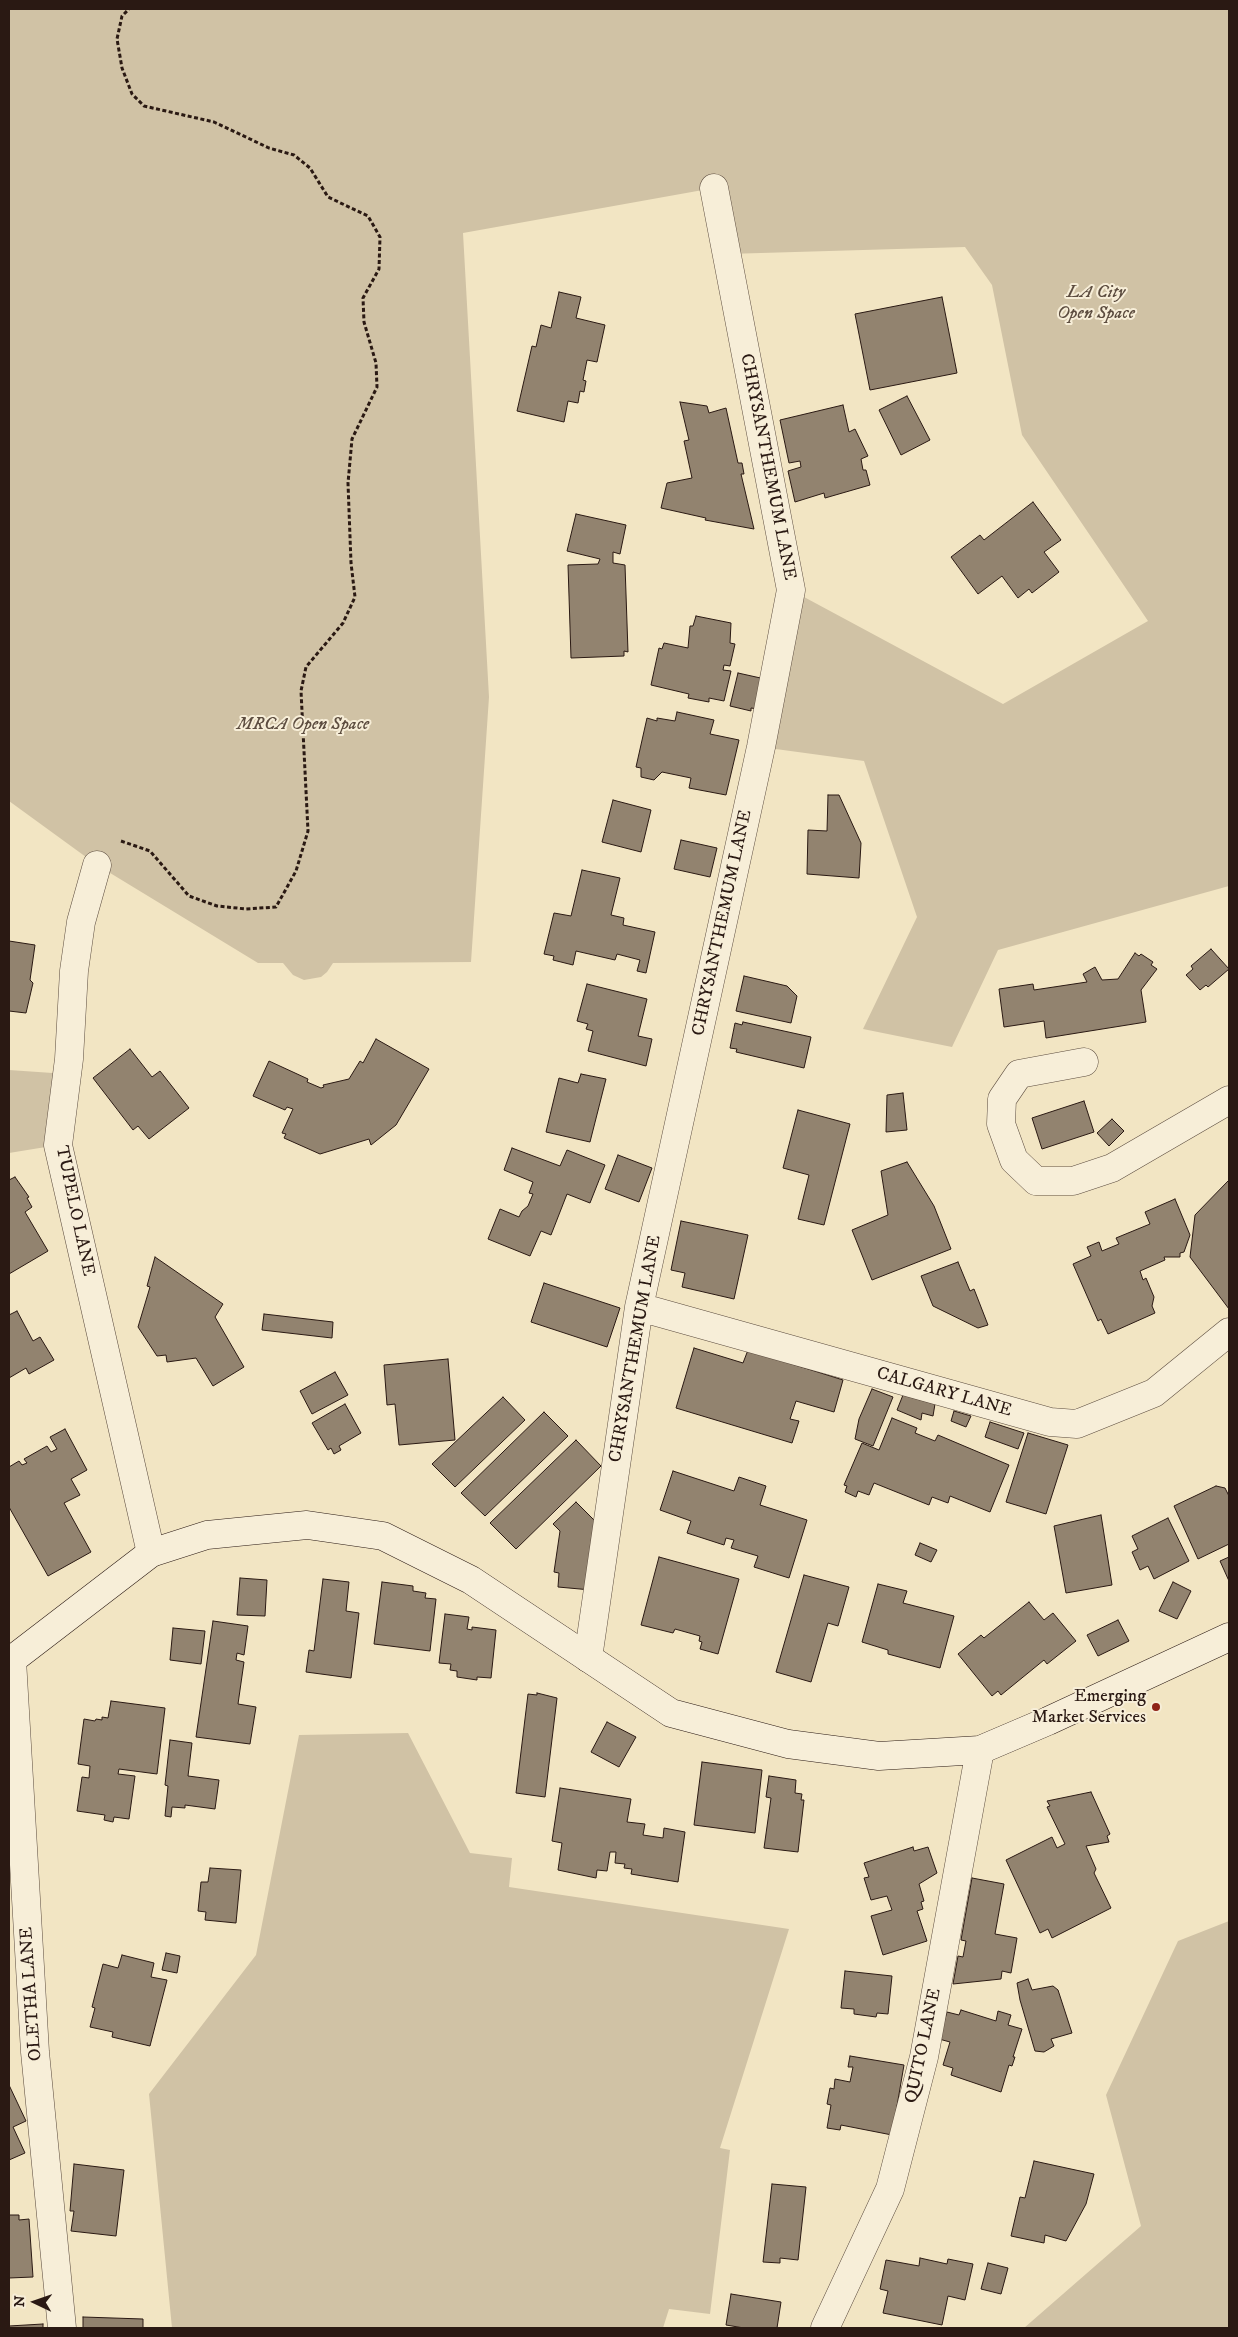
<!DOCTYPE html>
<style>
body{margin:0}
#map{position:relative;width:1238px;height:2337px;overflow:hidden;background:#f2e5c3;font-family:"IM FELL DW Pica",serif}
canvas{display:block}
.frame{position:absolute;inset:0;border:10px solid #2a1913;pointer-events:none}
.north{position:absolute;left:10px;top:2277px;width:50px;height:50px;-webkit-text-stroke:4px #f7eed8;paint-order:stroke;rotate:273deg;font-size:14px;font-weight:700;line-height:20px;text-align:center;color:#2a1913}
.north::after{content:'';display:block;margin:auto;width:18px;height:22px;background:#2a1913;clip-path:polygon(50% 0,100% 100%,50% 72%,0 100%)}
</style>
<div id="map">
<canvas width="1238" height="2337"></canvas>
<div class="frame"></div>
<div class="north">N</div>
</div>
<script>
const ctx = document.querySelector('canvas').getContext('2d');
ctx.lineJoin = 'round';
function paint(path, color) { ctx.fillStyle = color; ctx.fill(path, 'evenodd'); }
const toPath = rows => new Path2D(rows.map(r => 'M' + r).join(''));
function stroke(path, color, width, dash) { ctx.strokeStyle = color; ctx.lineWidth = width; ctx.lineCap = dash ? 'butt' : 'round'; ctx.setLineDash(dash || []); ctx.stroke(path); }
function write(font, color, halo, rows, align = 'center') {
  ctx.font = font + ' "IM FELL DW Pica",serif'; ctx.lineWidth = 4; ctx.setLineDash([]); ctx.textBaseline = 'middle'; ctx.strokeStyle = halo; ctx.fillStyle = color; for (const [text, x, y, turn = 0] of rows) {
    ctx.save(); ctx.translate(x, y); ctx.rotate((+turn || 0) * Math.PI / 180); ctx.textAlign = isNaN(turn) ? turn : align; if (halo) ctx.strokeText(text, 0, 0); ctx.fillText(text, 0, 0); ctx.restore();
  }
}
const green = toPath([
 [9,9,1229,9,1229,886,998,950,952,1047,863,1029,917,917,864,761,761,747,791,590,1003,704,1148,621,1022,435,992,285,965,247,727,254,714,188,463,233,489,697,471,962,333,963,327,972,321,977,304,980,293,975,283,963,258,963,97,865,9,801],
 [9,1070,67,1074,58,1145,9,1153],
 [408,1733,470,1853,512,1858,509,1887,789,1929,720,2148,730,2150,710,2314,669,2309,663,2328,172,2328,149,2094,256,1955,299,1735],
 [1229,1921,1229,2328,1024,2328,1141,2226,1106,2095,1178,1941]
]);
const building = toPath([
 [559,292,581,297,576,318,605,325,597,362,587,360,583,380,586,381,584,392,580,391,578,403,568,401,564,422,517,411,532,346,536,347,541,325,551,328,559,292],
 [942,297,957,373,870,390,855,314,942,297],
 [907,396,930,440,901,455,879,410,907,396],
 [680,402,707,406,709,413,726,408,738,463,742,463,744,474,741,474,754,529,705,520,706,518,661,508,667,483,692,478,684,441,689,440,680,402],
 [843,405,849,432,855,429,868,456,861,459,863,470,866,470,870,485,825,498,824,493,795,502,788,471,801,467,800,461,789,463,780,420,843,405],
 [1033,502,1061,540,1044,552,1059,572,1032,593,1029,589,1018,598,1002,576,978,594,951,557,980,535,984,540,1033,502],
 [576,514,626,525,620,554,613,552,613,563,625,565,628,652,624,651,624,656,571,658,568,565,598,564,600,559,567,551,576,514],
 [696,616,731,623,730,643,735,644,730,666,724,665,723,670,731,671,724,701,709,698,709,702,688,698,689,694,651,685,659,648,662,649,664,643,688,648,690,626,693,626,696,616],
 [738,673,765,679,758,709,751,708,751,711,730,706,738,673],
 [677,712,714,720,710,734,739,740,726,795,689,788,691,778,662,772,654,780,641,777,641,768,636,767,647,718,657,721,657,718,675,721,677,712],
 [828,795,839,795,861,843,859,878,807,874,808,830,827,831,828,795],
 [613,800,651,810,641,852,602,842,613,800],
 [681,840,717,848,710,877,674,869,681,840],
 [582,870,620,878,611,915,624,918,623,925,655,932,646,973,637,971,640,960,617,954,615,960,576,951,573,965,553,960,554,956,544,954,554,913,571,916,582,870],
 [9,941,35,945,30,980,33,983,26,1013,9,1011,9,941],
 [1211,949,1229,969,1208,987,1206,985,1200,990,1186,975,1193,969,1191,966,1211,949],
 [1135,953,1139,956,1141,954,1153,962,1151,965,1157,969,1141,990,1146,1022,1046,1038,1044,1021,1004,1027,999,989,1033,984,1034,990,1087,982,1083,974,1095,967,1102,980,1118,979,1135,953],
 [744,976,787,986,797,996,791,1023,736,1011,744,976],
 [587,984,647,999,638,1036,652,1039,646,1066,588,1051,593,1031,586,1029,588,1024,577,1021,587,984],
 [743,1022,811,1037,804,1068,736,1052,737,1049,730,1048,735,1023,742,1025,743,1022],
 [376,1039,429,1069,396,1125,371,1145,369,1139,320,1154,284,1138,286,1134,282,1133,293,1109,287,1107,285,1110,253,1096,269,1061,308,1079,307,1082,321,1088,324,1087,323,1085,349,1079,360,1061,363,1063,376,1039],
 [130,1049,152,1077,160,1071,189,1108,149,1139,138,1126,133,1130,93,1078,130,1049],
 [581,1074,606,1079,590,1142,546,1132,559,1078,578,1083,581,1074],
 [903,1093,907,1130,886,1132,887,1095,903,1093],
 [1084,1101,1094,1132,1042,1149,1032,1118,1084,1101],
 [798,1110,850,1124,824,1225,798,1219,809,1175,783,1168,798,1110],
 [1112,1119,1124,1131,1109,1146,1097,1133,1112,1119],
 [512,1148,560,1166,567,1150,605,1165,590,1203,567,1194,551,1235,541,1231,530,1256,488,1239,500,1209,519,1217,522,1211,528,1206,533,1194,529,1193,533,1182,504,1170,512,1148],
 [618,1155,652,1168,639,1202,605,1189,618,1155],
 [907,1162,934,1206,951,1249,872,1280,852,1230,888,1215,881,1171,907,1162],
 [15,1177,29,1197,27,1198,32,1207,25,1212,48,1251,9,1274,9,1180,15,1177],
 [1229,1180,1229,1309,1190,1257,1195,1215,1229,1180],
 [1175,1199,1190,1235,1184,1252,1180,1253,1180,1257,1164,1257,1165,1260,1140,1271,1143,1280,1146,1278,1154,1297,1152,1306,1155,1313,1108,1334,1101,1319,1098,1321,1073,1264,1091,1256,1087,1247,1099,1242,1102,1251,1119,1244,1116,1238,1150,1224,1145,1212,1175,1199],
 [681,1221,748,1235,734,1299,682,1287,685,1273,671,1270,681,1221],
 [155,1257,223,1304,215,1317,244,1367,213,1386,196,1358,167,1362,166,1355,157,1356,138,1327,150,1287,147,1286,155,1257],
 [958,1262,970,1291,974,1289,988,1325,978,1328,933,1306,921,1276,958,1262],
 [544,1283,620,1308,607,1347,531,1322,544,1283],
 [17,1311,33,1341,40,1337,54,1360,29,1374,26,1368,9,1378,9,1315,17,1311],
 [264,1314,333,1322,332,1338,262,1330,264,1314],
 [694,1348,743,1363,748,1350,843,1380,834,1412,796,1401,790,1419,799,1421,792,1443,676,1408,694,1348],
 [448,1359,455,1440,399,1445,395,1404,387,1405,384,1365,448,1359],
 [335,1372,348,1395,312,1414,300,1391,335,1372],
 [872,1389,893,1397,873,1446,855,1439,859,1419,872,1389],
 [903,1395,935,1404,933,1416,922,1413,921,1420,897,1410,903,1395],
 [503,1397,525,1420,455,1487,432,1464,503,1397],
 [345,1404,361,1433,339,1446,341,1450,334,1454,331,1448,328,1450,312,1423,345,1404],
 [954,1411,971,1416,966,1427,951,1421,954,1411],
 [544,1412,568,1436,485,1516,461,1493,544,1412],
 [892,1418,917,1428,915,1433,935,1441,938,1435,1009,1465,990,1512,950,1496,948,1503,932,1497,929,1505,874,1483,869,1495,858,1491,856,1497,845,1492,847,1486,844,1485,862,1443,879,1450,892,1418],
 [990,1422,1024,1433,1018,1449,985,1437,990,1422],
 [65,1429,87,1470,71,1479,80,1495,64,1503,91,1552,48,1576,9,1507,9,1467,19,1461,22,1465,27,1463,24,1459,47,1446,51,1452,57,1449,50,1437,65,1429],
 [1028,1433,1068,1445,1046,1514,1006,1502,1028,1433],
 [576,1440,601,1466,516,1549,490,1523,576,1440],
 [673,1471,734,1491,739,1477,766,1486,760,1505,807,1520,789,1578,754,1567,758,1556,731,1548,734,1540,726,1538,724,1545,687,1533,691,1521,660,1510,673,1471],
 [1216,1486,1225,1488,1229,1496,1229,1544,1198,1559,1174,1506,1216,1486],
 [576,1502,598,1524,591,1590,558,1587,559,1573,554,1572,560,1531,553,1524,576,1502],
 [1101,1515,1112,1585,1066,1593,1054,1526,1101,1515],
 [1168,1518,1189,1561,1154,1579,1148,1566,1140,1570,1132,1552,1138,1549,1132,1536,1168,1518],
 [920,1543,937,1550,931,1562,915,1555,920,1543],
 [659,1557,739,1579,718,1654,700,1649,702,1642,699,1641,700,1636,675,1629,673,1633,641,1625,659,1557],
 [1229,1557,1229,1581,1220,1561,1229,1557],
 [804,1575,849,1587,838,1626,828,1623,811,1682,776,1672,804,1575],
 [240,1578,267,1580,265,1616,237,1615,240,1578],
 [323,1579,349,1582,346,1611,359,1613,351,1678,306,1672,309,1650,314,1651,323,1579],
 [382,1582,413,1586,413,1591,426,1593,425,1598,436,1599,430,1651,374,1644,382,1582],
 [1173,1582,1191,1591,1177,1619,1159,1611,1173,1582],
 [878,1584,907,1591,903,1603,954,1616,940,1668,888,1654,888,1650,862,1642,878,1584],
 [1029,1602,1044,1620,1053,1613,1076,1641,1047,1664,1044,1660,1001,1695,998,1691,992,1696,958,1654,981,1635,984,1638,1029,1602],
 [445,1614,469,1617,467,1629,472,1630,472,1627,496,1630,491,1678,477,1677,477,1680,457,1677,457,1671,450,1670,451,1664,439,1663,445,1614],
 [1118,1620,1129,1641,1098,1656,1087,1635,1118,1620],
 [213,1621,248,1626,244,1655,237,1653,236,1660,244,1662,238,1704,256,1707,250,1744,196,1737,213,1621],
 [173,1628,205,1631,201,1664,170,1660,173,1628],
 [537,1693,557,1698,545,1797,516,1793,528,1694,537,1695,537,1693],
 [111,1701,165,1708,157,1774,119,1769,118,1774,135,1776,129,1819,114,1817,113,1822,104,1820,105,1815,77,1811,82,1777,89,1778,90,1766,78,1764,84,1719,95,1721,96,1719,102,1720,102,1717,108,1718,111,1701],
 [607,1722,636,1737,619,1767,591,1752,607,1722],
 [170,1740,192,1743,188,1776,219,1780,215,1809,185,1805,185,1808,172,1807,171,1817,165,1816,168,1786,165,1785,170,1740],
 [702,1762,762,1770,755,1833,694,1825,702,1762],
 [769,1776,796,1780,795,1793,802,1794,801,1800,804,1800,798,1852,764,1848,771,1798,766,1797,769,1776],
 [560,1788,631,1799,627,1822,645,1824,643,1835,663,1838,664,1828,685,1832,678,1882,631,1874,632,1869,624,1868,625,1864,615,1863,616,1852,610,1852,607,1871,597,1870,596,1878,558,1870,562,1843,552,1841,560,1788],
 [1091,1792,1110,1834,1107,1836,1109,1842,1086,1846,1096,1869,1094,1873,1111,1908,1052,1938,1048,1929,1040,1933,1006,1860,1052,1837,1057,1848,1065,1844,1047,1807,1050,1806,1047,1801,1091,1792],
 [913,1847,914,1851,928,1847,937,1873,919,1884,924,1901,921,1902,923,1909,917,1911,927,1941,883,1955,871,1916,892,1910,887,1896,871,1900,864,1878,869,1877,864,1863,913,1847],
 [210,1868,241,1870,236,1923,205,1920,206,1912,198,1911,201,1882,208,1882,210,1868],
 [972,1878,1004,1884,995,1934,1017,1938,1011,1973,1002,1971,1001,1979,953,1984,958,1956,963,1957,966,1941,961,1940,972,1878],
 [166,1953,180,1956,177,1973,162,1970,166,1953],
 [122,1955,154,1963,151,1977,167,1980,150,2046,112,2037,113,2032,90,2027,95,2008,92,2007,103,1964,118,1968,122,1955],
 [845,1971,892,1976,888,2014,877,2013,876,2017,854,2014,854,2009,841,2008,845,1971],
 [1028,1979,1032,1990,1053,1986,1058,1990,1072,2033,1051,2039,1054,2046,1044,2052,1035,2051,1020,2000,1017,1983,1028,1979],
 [961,2010,996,2021,998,2011,1011,2015,1008,2025,1022,2029,1013,2057,1015,2057,1012,2066,1009,2065,1001,2092,951,2075,953,2068,943,2065,950,2042,939,2039,947,2012,959,2015,961,2010],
 [850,2056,904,2065,892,2135,841,2125,840,2130,827,2128,831,2105,827,2104,830,2088,834,2089,835,2079,850,2082,853,2067,848,2067,850,2056],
 [9,2085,26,2121,13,2127,25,2153,9,2160,9,2085],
 [1034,2161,1094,2174,1086,2204,1066,2241,1045,2235,1044,2243,1011,2236,1020,2197,1025,2198,1034,2161],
 [74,2164,124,2170,116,2236,71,2231,74,2211,70,2211,74,2164],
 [772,2184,806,2187,798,2260,780,2258,780,2263,763,2262,772,2184],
 [9,2215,19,2215,19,2220,29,2219,33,2277,9,2278,9,2215],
 [920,2258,947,2264,948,2259,973,2264,965,2300,948,2296,942,2325,883,2313,888,2291,880,2289,886,2260,919,2266,920,2258],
 [988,2263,1008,2268,1001,2294,981,2289,988,2263],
 [731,2294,781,2302,777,2328,744,2328,726,2325,731,2294],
 [83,2317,143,2319,143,2328,83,2328,83,2317],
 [43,2324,43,2328,9,2328,9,2326,43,2324]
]);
const path = toPath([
 [121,841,150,851,189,896,217,906,246,909,276,907,296,871,308,831,301,691,306,667,343,623,355,597,351,563,348,483,352,439,377,387,376,363,364,322,363,298,379,269,380,237,368,216,328,197,310,168,294,155,269,148,214,122,144,106,132,94,122,68,117,39,122,16,129,9]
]);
const street = toPath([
 [97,865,81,922,74,971,69,1059,58,1145,151,1553],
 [1084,1062,1019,1074,1002,1099,1001,1124,1014,1160,1036,1181,1073,1181,1112,1168,1229,1100],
 [639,1307,1050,1422,1077,1424,1154,1393,1229,1332],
 [588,1658,639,1307,761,747,791,590,714,188],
 [12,1660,35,2052,62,2328],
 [825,2328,890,2189,924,2057,980,1750]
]);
const secondary = toPath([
 [9,1662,151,1553,207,1535,307,1525,383,1536,471,1580,671,1713,788,1744,879,1756,980,1750,1048,1721,1229,1637]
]);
const markers = [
 [1156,1707,5,"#8f2418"]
];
const parkNames = [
 ["LA City",1096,293],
 ["Open Space",1096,314],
 ["MRCA Open Space",303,725]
];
const streetNames = [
 ["CHRYSANTHEMUM LANE",767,467,79],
 ["CHRYSANTHEMUM LANE",723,923,-78],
 ["TUPELO LANE",74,1211,78],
 ["CHRYSANTHEMUM LANE",636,1349,-80],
 ["CALGARY LANE",944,1393,16],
 ["OLETHA LANE",32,1994,-94],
 ["QUITO LANE",924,2046,-78]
];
const poiNames = [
 ["Emerging",1146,1697],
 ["Market Services",1146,1718]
];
paint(green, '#d0c2a5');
paint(building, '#92836f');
stroke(building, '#2a1913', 1);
stroke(street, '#5c4c3f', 29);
stroke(secondary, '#2a1913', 29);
stroke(path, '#2a1913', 3, [4, 2.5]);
stroke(street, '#f7eed8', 28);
stroke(secondary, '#f7eed8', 28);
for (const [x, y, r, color] of markers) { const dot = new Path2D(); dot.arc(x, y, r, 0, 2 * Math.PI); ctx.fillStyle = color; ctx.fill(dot); stroke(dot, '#f7eed8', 2); }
write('italic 18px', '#5c4c3f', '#f7eed8', parkNames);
write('18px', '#2a1913', '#f7eed8', streetNames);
write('18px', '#2a1913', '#f7eed8', poiNames, 'right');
</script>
